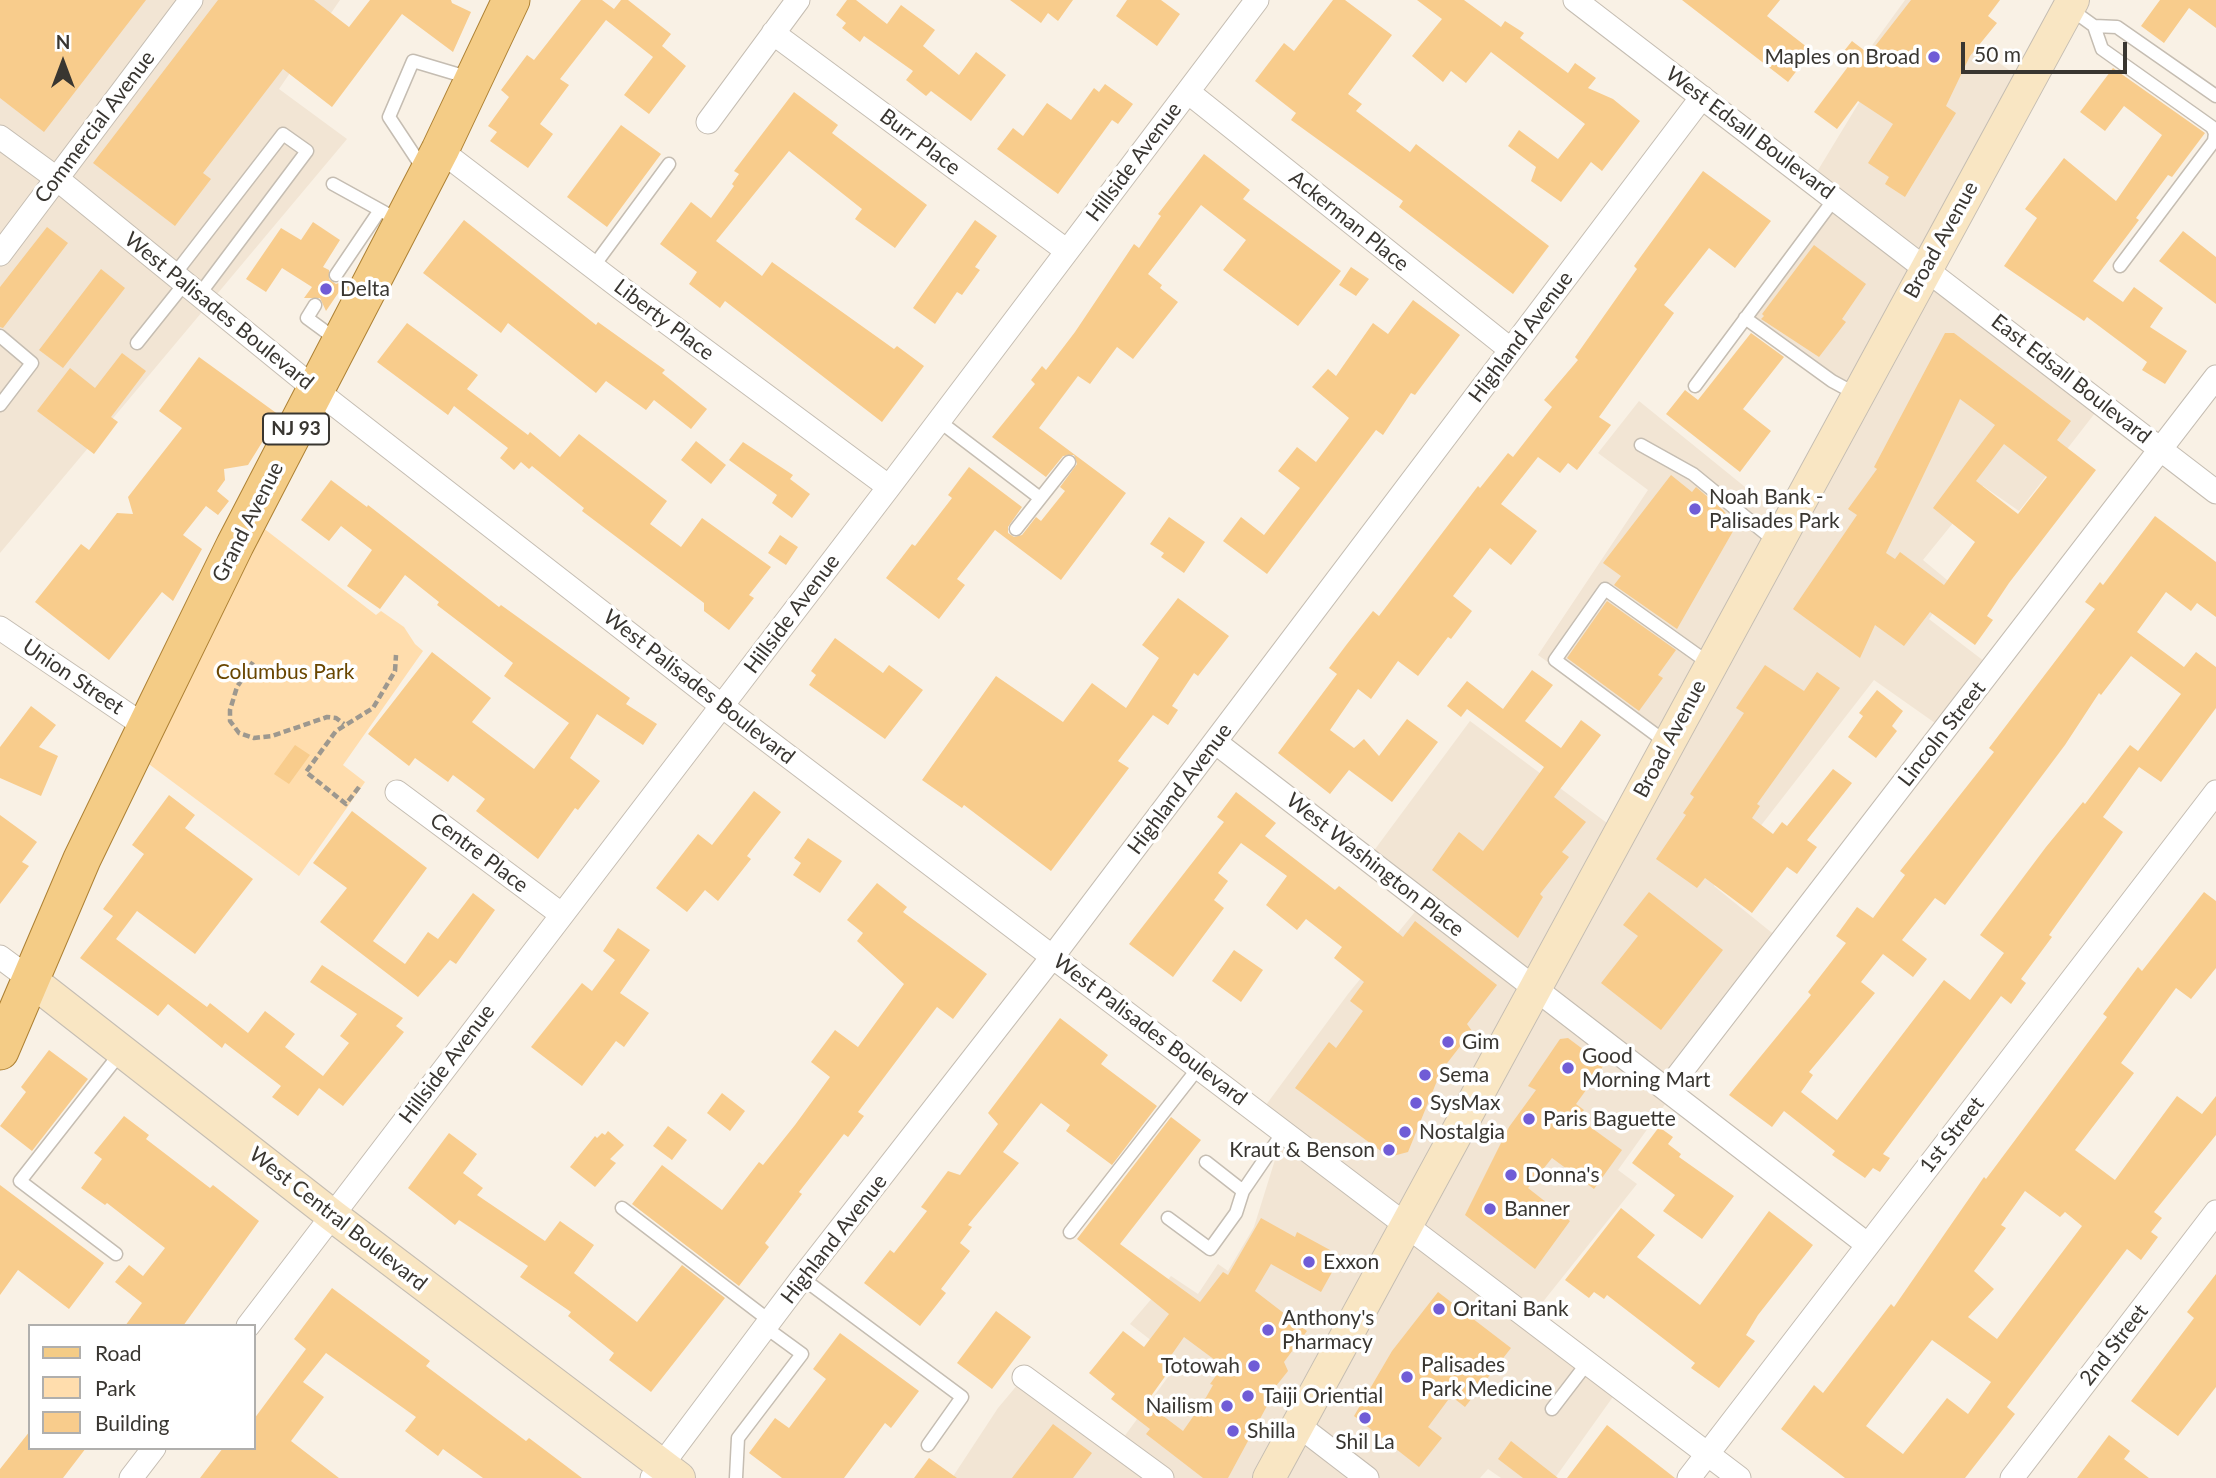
<!DOCTYPE html>
<style>
body{margin:0}
#map{position:relative;width:2216px;height:1478px;overflow:hidden;background:#f9f1e5;font-family:Lato,sans-serif}
canvas{display:block}
.legend{position:absolute;left:28px;top:1324px;width:228px;height:126px;box-sizing:border-box;background:#fff;border:2px solid #b0afad;margin:0;padding:9px 12px;list-style:none;font-size:21px;color:#393631}
.legend li{display:flex;align-items:center;gap:14px;height:35px}
.legend b{width:35px;border:2px solid #b0afad}
.north{position:absolute;left:28px;top:28px;width:70px;height:70px;-webkit-text-stroke:5px #fff;paint-order:stroke;rotate:0deg;font-size:19px;font-weight:700;line-height:28px;text-align:center;color:#393631}
.north::after{content:'';display:block;margin:auto;width:24px;height:32px;background:#393631;clip-path:polygon(50% 0,100% 100%,50% 72%,0 100%)}
.scale{position:absolute;left:1961px;top:42px;width:166px;height:32px;box-sizing:border-box;border:4px solid #393631;border-top:0;padding-left:9px;font-size:21px;line-height:24px;white-space:nowrap;color:#393631;-webkit-text-stroke:5px #fff;paint-order:stroke}
</style>
<div id="map">
<canvas width="2216" height="1478"></canvas>
<ul class="legend">
<li><b style="height:9px;background:#f4cc86"></b>Road</li>
<li><b style="height:19px;background:#ffddad"></b>Park</li>
<li><b style="height:19px;background:#f8cc8c"></b>Building</li>
</ul>
<div class="north">N</div>
<div class="scale">50 m</div>
</div>
<script>
const ctx = document.querySelector('canvas').getContext('2d');
ctx.lineJoin = 'round';
function paint(path, color) { ctx.fillStyle = color; ctx.fill(path, 'evenodd'); }
const toPath = rows => new Path2D(rows.map(r => 'M' + r).join(''));
function stroke(path, color, width, dash) { ctx.strokeStyle = color; ctx.lineWidth = width; ctx.lineCap = dash ? 'butt' : 'round'; ctx.setLineDash(dash || []); ctx.stroke(path); }
function write(font, color, halo, rows, align = 'center') {
  ctx.font = font + ' Lato,sans-serif'; ctx.lineWidth = 7; ctx.setLineDash([]); ctx.textBaseline = 'middle'; ctx.strokeStyle = halo; ctx.fillStyle = color; for (const [text, x, y, turn = 0] of rows) {
    ctx.save(); ctx.translate(x, y); ctx.rotate((+turn || 0) * Math.PI / 180); ctx.textAlign = isNaN(turn) ? turn : align; if (halo) ctx.strokeText(text, 0, 0); ctx.fillText(text, 0, 0); ctx.restore();
  }
}
const built = toPath([
 [0,0,340,0,279,89,347,139,0,553],
 [1905,0,1912,0,2027,83,1926,267,2102,404,2019,511,1983,486,1923,560,1952,584,1929,619,1993,668,1945,730,1874,680,1714,886,1782,941,1618,1170,1637,1184,1530,1318,1620,1387,1555,1478,1501,1478,1488,1469,1480,1478,952,1478,998,1408,1024,1377,1118,1445,1179,1362,1130,1324,1171,1276,1198,1294,1218,1264,1228,1271,1254,1227,1284,1131,1260,1113,1348,994,1423,902,1367,860,1470,721,1619,832,1666,747,1538,655,1648,490,1598,453,1639,401,1787,521,1856,394,1745,318,1835,198,1812,180,1877,73,1860,62]
]);
const green = toPath([
 [249,517,376,615,381,611,404,627,415,644,423,651,343,765,365,782,299,876,134,753]
]);
const building = toPath([
 [0,0,146,0,44,132,0,98],
 [218,0,314,0,349,27,370,0,451,0,452,3,471,12,453,52,402,14,332,107,283,69,203,173,211,179,175,226,93,163],
 [581,0,602,0,614,9,621,0,628,0,671,34,662,46,686,66,649,114,624,95,653,57,606,20,560,79,569,85,540,124,553,134,528,168,490,141,497,132,488,126,509,97,501,90,527,55,534,60],
 [847,0,856,0,887,24,901,5,935,30,923,46,959,75,976,52,1006,75,971,121,931,91,926,96,906,80,913,71,864,36,860,42,842,28,846,23,836,15],
 [1010,0,1073,0,1058,21,1048,13,1041,23],
 [1127,0,1161,0,1180,14,1157,46,1116,16],
 [1333,0,1345,0,1392,35,1348,94,1362,104,1356,111,1410,152,1416,144,1549,246,1513,294,1399,207,1403,201,1291,120,1296,113,1255,81,1284,43,1294,51],
 [1417,0,1464,0,1501,27,1505,21,1524,33,1520,38,1568,73,1575,63,1596,78,1588,88,1613,99,1640,121,1602,171,1591,162,1561,202,1531,181,1536,167,1508,146,1519,130,1558,159,1585,124,1491,52,1466,83,1451,71,1443,82,1412,56,1442,19],
 [1682,0,1780,0,1767,16,1812,51,1788,82],
 [1911,0,2000,0,1988,16,1997,23,1970,56,1946,106,1956,113,1905,197,1885,184,1889,177,1868,163,1893,124,1858,101,1837,129,1814,112,1850,64,1840,56,1852,41,1869,54],
 [2160,0,2216,0,2216,28,2189,8,2164,43,2141,26],
 [2113,68,2205,133,2172,177,2168,175,2136,218,2139,220,2093,281,2123,302,2134,287,2163,308,2150,327,2187,351,2165,384,2142,370,2147,362,2087,317,2084,321,2004,266,2037,218,2025,209,2064,158,2116,201,2162,135,2124,106,2105,131,2080,112],
 [1105,84,1133,104,1118,124,1112,120,1058,194,997,149,1013,128,1023,136,1047,103,1071,120,1094,88,1099,92],
 [794,92,838,125,832,133,927,205,895,248,855,219,862,209,789,151,716,241,762,276,772,262,894,349,897,346,924,366,882,422,725,301,720,308,689,284,697,272,660,244,691,202,711,218,734,186,732,184,739,174,734,171],
 [621,125,661,154,607,227,567,197],
 [1204,154,1250,190,1243,199,1341,271,1298,326,1223,270,1246,240,1201,205,1148,274,1162,285,1160,288,1178,302,1133,359,1117,347,1090,384,1078,376,1039,428,1126,493,1061,580,995,530,957,579,965,585,939,619,886,578,912,544,915,546,952,498,948,495,969,467,1022,507,1008,527,1008,533,1014,537,1022,535,1036,517,1041,521,1065,491,1060,487,1077,464,1074,455,1063,456,1046,477,992,437,1035,384,1031,380,1042,366,1046,370,1075,332,1134,244,1139,248,1161,216,1158,214],
 [1703,171,1771,221,1735,268,1709,248,1664,305,1674,313,1599,417,1611,425,1577,470,1568,463,1560,473,1538,457,1501,504,1537,531,1511,565,1490,548,1453,596,1472,611,1451,639,1448,637,1418,676,1398,661,1371,699,1358,689,1330,730,1354,748,1364,739,1379,756,1407,719,1438,742,1392,802,1349,770,1330,794,1278,753,1337,674,1329,668,1347,644,1373,611,1379,616,1478,486,1480,488,1508,453,1513,457,1552,407,1544,400,1578,360,1575,357,1637,269,1634,266],
 [464,220,596,325,598,322,665,370,662,373,707,409,691,429,654,400,646,410,606,381,596,393,508,323,501,333,423,273],
 [975,220,997,236,975,267,980,270,962,295,957,292,935,324,913,308],
 [313,222,340,240,323,267,329,270,329,279,336,284,347,280,326,311,320,298,304,298,312,287,282,268,266,292,246,279,281,228,301,240],
 [47,227,68,243,3,328,0,327,0,287],
 [2183,231,2216,257,2216,304,2159,261],
 [1814,245,1866,284,1842,319,1846,322,1819,357,1761,319,1764,316,1762,314],
 [1351,267,1369,279,1356,296,1339,285],
 [101,269,125,288,63,368,39,350],
 [1413,300,1460,335,1415,395,1411,393,1383,435,1376,430,1267,574,1223,541,1241,517,1264,535,1300,488,1278,471,1297,447,1316,462,1349,418,1312,387,1328,369,1336,376,1373,323,1388,334],
 [407,323,478,375,467,389,528,435,530,432,560,457,579,434,667,501,650,524,681,547,702,518,771,567,749,595,754,598,729,630,704,611,704,603,582,511,584,508,532,466,529,469,521,462,514,470,500,458,508,448,454,406,448,415,377,362],
 [1751,333,1784,357,1743,409,1771,431,1740,472,1666,414,1685,390,1698,400],
 [1945,333,1954,333,2071,421,2057,440,2096,470,2009,583,1987,616,1993,620,1975,645,1930,612,1904,646,1875,625,1860,658,1793,609,1857,515,1848,509,1877,469,1874,467],
 [1960,399,1995,425,1933,508,1975,542,1944,585,1900,552,1895,559,1886,553],
 [2004,444,2047,477,2018,514,1976,481],
 [122,353,146,371,111,417,118,422,94,454,37,411,70,368,95,388],
 [199,357,279,415,248,465,224,469,225,480,217,491,229,501,218,515,206,506,183,535,202,549,173,601,162,592,109,660,35,602,81,544,89,550,117,513,133,514,128,497,182,428,159,411],
 [696,441,726,465,711,484,681,460],
 [743,442,793,475,790,479,810,494,792,518,772,503,777,495,729,460],
 [1671,475,1692,492,1696,487,1723,510,1736,526,1677,629,1614,585,1621,576,1603,563],
 [331,480,367,507,368,505,499,607,501,605,630,698,626,704,657,724,643,745,597,714,570,758,600,781,578,810,575,808,538,859,476,811,485,799,453,775,448,782,415,758,409,766,368,734,432,652,491,698,472,722,534,769,569,723,504,676,513,663,437,605,439,602,405,575,380,609,347,586,372,550,341,526,329,541,301,520],
 [2155,516,2216,562,2216,617,2197,603,2191,611,2166,592,2137,632,2184,667,2196,652,2216,667,2216,708,2161,782,2139,767,2103,817,2123,832,2049,935,2052,937,2021,979,2026,983,2011,1004,2001,996,1883,1154,1890,1158,1880,1172,1873,1168,1865,1178,1832,1155,1835,1151,1784,1111,1772,1127,1729,1095,1811,995,1808,992,1846,943,1836,936,1857,907,1873,918,1905,875,1900,871,1994,752,1989,748,2095,609,2085,602,2100,582,2103,585],
 [2131,656,2181,694,2138,751,2130,745,2085,804,2083,802,2046,847,1980,935,2004,953,1970,1000,1944,980,1837,1120,1801,1092,1813,1075,1809,1072,1875,993,1861,982,1883,954,1913,977,1927,959,1902,940,1935,898,1945,905,2065,745,2099,693,2101,695],
 [1169,517,1205,542,1184,573,1161,557,1164,553,1150,544],
 [780,535,798,547,786,565,768,553],
 [1178,598,1229,636,1198,676,1194,673,1172,706,1178,710,1168,725,1153,715,1118,761,1129,768,1051,871,964,805,962,808,922,780,996,676,1063,722,1092,683,1126,708,1159,658,1142,645],
 [1607,601,1676,650,1658,675,1663,678,1639,711,1567,658],
 [835,638,883,673,889,665,923,690,885,739,809,685,816,675,811,671],
 [1765,665,1804,691,1817,672,1840,688,1757,804,1760,806,1752,818,1773,834,1782,822,1787,826,1833,769,1852,783,1807,840,1817,847,1797,874,1787,867,1752,913,1705,878,1697,888,1656,859,1686,815,1683,813,1694,797,1690,794,1744,713,1736,708],
 [1532,670,1553,685,1525,721,1561,748,1581,720,1601,735,1554,797,1586,822,1562,852,1569,857,1540,894,1543,897,1518,938,1432,870,1459,832,1483,851,1544,767,1467,709,1461,717,1447,706,1467,681,1503,709],
 [1877,690,1903,711,1892,726,1897,731,1876,758,1848,737,1863,716,1859,713],
 [31,706,56,725,39,747,58,756,41,796,0,778,0,747],
 [295,745,310,755,289,784,274,774],
 [754,791,781,812,747,856,751,859,718,901,705,890,687,912,656,888,698,834,712,845],
 [1236,792,1276,823,1265,836,1335,890,1339,886,1403,937,1415,921,1497,985,1467,1024,1472,1031,1441,1071,1408,1152,1389,1157,1295,1088,1329,1042,1336,1048,1363,1011,1350,1001,1364,982,1334,958,1342,947,1306,919,1297,930,1266,905,1287,876,1241,843,1218,873,1228,881,1214,900,1224,908,1173,977,1129,944,1224,822,1217,817],
 [169,795,195,815,185,828,253,879,195,954,137,911,116,939,207,1007,210,1003,248,1033,265,1011,295,1034,285,1047,323,1076,349,1043,340,1036,357,1014,310,982,322,965,403,1018,396,1026,404,1032,343,1106,319,1088,298,1116,272,1097,281,1086,225,1043,222,1048,168,1004,158,1016,80,958,113,916,103,909,144,854,132,845],
 [352,811,427,868,373,941,405,964,428,932,438,939,473,893,495,910,456,964,450,960,418,997,320,922,347,888,313,863],
 [0,815,37,842,22,862,29,866,0,904],
 [808,838,842,861,820,893,793,875,801,863,794,858],
 [877,883,907,907,903,912,987,974,953,1019,937,1007,858,1112,864,1116,848,1137,844,1134,799,1192,802,1194,765,1243,769,1247,739,1286,632,1204,662,1165,722,1210,759,1162,763,1165,795,1125,830,1077,811,1062,835,1030,858,1047,904,984,857,941,863,933,847,920],
 [1649,892,1723,950,1661,1030,1601,983,1638,936,1623,925],
 [2204,892,2216,901,2216,968,2191,999,2176,988,2121,1063,2134,1073,2075,1150,2115,1180,2177,1096,2202,1114,2216,1096,2216,1135,2154,1212,2162,1218,2151,1232,2158,1237,2141,1260,2127,1249,2007,1407,2015,1414,1965,1478,1845,1478,1781,1429,1814,1385,1823,1393,1891,1304,1894,1307,1984,1177,1986,1179,2107,1017,2103,1014,2138,967,2142,971],
 [2025,1191,2060,1217,2065,1212,2082,1226,1997,1339,1968,1317,1994,1289,1974,1271,2006,1228,2001,1225],
 [1932,1340,1991,1382,1968,1414,1947,1398,1903,1454,1866,1426],
 [618,928,650,950,620,993,649,1013,624,1047,616,1041,582,1086,531,1047,582,983,592,991,615,960,603,951],
 [1234,950,1263,970,1241,1002,1212,981],
 [1060,1018,1108,1055,1101,1064,1157,1106,1112,1165,1066,1131,1070,1125,1041,1103,1003,1152,1019,1163,968,1225,972,1227,960,1243,970,1251,941,1289,946,1293,920,1326,864,1283,890,1250,894,1253,927,1211,921,1207,948,1171,960,1175,998,1124,988,1113],
 [1568,1038,1604,1065,1576,1104,1584,1110,1578,1118,1622,1150,1594,1189,1552,1158,1528,1188,1570,1221,1535,1269,1465,1215,1509,1127,1536,1090,1528,1086,1560,1039],
 [49,1050,88,1079,32,1151,0,1126,26,1092,21,1087],
 [722,1093,745,1111,730,1131,707,1113],
 [124,1116,149,1135,146,1139,210,1188,213,1185,259,1221,183,1326,125,1326,142,1303,115,1282,129,1265,143,1276,165,1248,107,1203,105,1205,81,1188,102,1159,94,1153],
 [1171,1117,1201,1140,1120,1244,1200,1302,1223,1272,1228,1275,1261,1218,1295,1237,1297,1232,1341,1256,1321,1292,1271,1264,1255,1291,1307,1331,1284,1362,1288,1371,1264,1401,1268,1404,1228,1478,1203,1478,1146,1434,1150,1429,1111,1399,1115,1394,1089,1373,1123,1331,1144,1347,1169,1314,1077,1239],
 [1184,1337,1223,1366,1210,1384,1213,1385,1204,1401,1183,1431,1146,1403,1169,1371,1163,1367],
 [668,1126,687,1140,672,1160,653,1146],
 [1659,1127,1673,1137,1668,1144,1681,1154,1679,1157,1734,1196,1702,1239,1663,1211,1675,1195,1632,1163],
 [608,1131,624,1145,610,1159,616,1163,595,1187,570,1167,595,1136,597,1138,602,1133,605,1135],
 [449,1133,477,1154,463,1173,483,1188,477,1195,545,1241,560,1221,594,1245,574,1273,637,1322,682,1265,725,1298,651,1392,609,1360,614,1353,568,1316,571,1312,520,1277,528,1266,459,1220,455,1225,408,1188],
 [0,1185,104,1263,69,1309,18,1270,0,1295],
 [1621,1208,1655,1235,1637,1257,1700,1305,1769,1211,1813,1245,1758,1315,1746,1335,1755,1341,1719,1388,1691,1368,1695,1363,1607,1295,1604,1299,1594,1292,1589,1298,1565,1280],
 [2216,1274,2216,1387,2178,1436,2131,1401,2194,1318,2187,1312],
 [332,1288,430,1361,426,1366,526,1441,529,1438,582,1478,483,1478,443,1449,438,1456,405,1431,416,1417,326,1353,303,1382,324,1397,291,1441,339,1478,200,1478,223,1448,254,1448,254,1419,306,1349,294,1339],
 [1438,1292,1511,1348,1465,1407,1451,1396,1428,1427,1442,1438,1419,1467,1354,1416,1392,1351],
 [996,1311,1031,1337,992,1389,957,1363],
 [840,1333,919,1391,891,1428,885,1423,844,1478,782,1478,749,1453,775,1418,789,1428,826,1379,813,1369],
 [1053,1424,1092,1453,1073,1478,1012,1478],
 [1607,1425,1675,1478,1567,1478],
 [30,1431,30,1448,86,1448,63,1478,0,1478,0,1469],
 [2109,1435,2130,1451,2124,1459,2149,1478,2077,1478],
 [1511,1441,1558,1478,1523,1478,1498,1459],
 [929,1458,957,1478,914,1478]
]);
const path = toPath([
 [253,662,237,687,230,710,230,721,239,733,254,738,272,736,327,717,336,718,344,724],
 [359,787,346,804,306,772,336,731,373,708,395,671,396,655]
]);
const service = toPath([
 [2069,8,2094,26,2117,27,2216,96],
 [2094,26,2102,49,2212,127,2215,133,2214,141,2120,266],
 [424,170,389,117,413,61,470,78],
 [333,184,400,221],
 [593,267,669,164],
 [174,275,283,134,307,151,199,295],
 [336,275,380,210],
 [315,305,307,318,337,340],
 [1745,318,1832,381,1856,394],
 [0,336,32,363,0,405],
 [137,343,185,283],
 [1695,386,1835,198],
 [939,421,1040,498],
 [1641,445,1693,474,1776,542],
 [1016,529,1069,462],
 [1667,743,1555,660,1605,589,1710,664],
 [1206,1162,1243,1191],
 [622,1208,770,1321],
 [1168,1218,1210,1249,1236,1213,1243,1191,1284,1131],
 [1070,1232,1199,1067],
 [116,1254,20,1181,122,1051],
 [802,1278,962,1397,928,1445],
 [1552,1409,1588,1362],
 [736,1478,738,1438,802,1354,765,1327]
]);
const minor = toPath([
 [1575,0,2216,492],
 [773,33,1067,251],
 [1188,92,1511,350],
 [708,122,798,0],
 [0,137,56,178,316,390,722,706,1739,1478],
 [440,150,622,289,889,487],
 [0,254,191,0],
 [0,628,146,727],
 [1215,742,1868,1245],
 [397,792,561,914],
 [0,957,31,980],
 [1667,1090,2216,377],
 [248,1326,889,487,1257,0],
 [1024,1377,1162,1478],
 [1298,1425,1367,1478],
 [131,1478,154,1448],
 [652,1478,802,1278,1053,956,1702,97],
 [1689,1478,2216,792],
 [2012,1478,2216,1212]
]);
const secondary = toPath([
 [31,980,333,1216,679,1478],
 [1269,1478,2073,0]
]);
const primary = toPath([
 [0,1051,82,859,146,727,235,545,440,150,511,0]
]);
const markers = [
 [1934,57,7,"#705cd6"],
 [326,289,7,"#705cd6"],
 [1695,509,7,"#705cd6"],
 [1448,1042,7,"#705cd6"],
 [1568,1068,7,"#705cd6"],
 [1425,1075,7,"#705cd6"],
 [1416,1103,7,"#705cd6"],
 [1529,1119,7,"#705cd6"],
 [1405,1132,7,"#705cd6"],
 [1389,1150,7,"#705cd6"],
 [1511,1175,7,"#705cd6"],
 [1490,1209,7,"#705cd6"],
 [1309,1262,7,"#705cd6"],
 [1439,1309,7,"#705cd6"],
 [1268,1330,7,"#705cd6"],
 [1254,1366,7,"#705cd6"],
 [1407,1377,7,"#705cd6"],
 [1248,1396,7,"#705cd6"],
 [1227,1406,7,"#705cd6"],
 [1365,1418,7,"#705cd6"],
 [1233,1431,7,"#705cd6"]
];
const shields = [
 [296,429,66]
];
const shieldNames = [
 ["NJ 93",296,429]
];
const poiNames = [
 ["Maples on Broad",1920,57,"right"],
 ["Delta",340,289],
 ["Noah Bank -",1709,497],
 ["Palisades Park",1709,521],
 ["Gim",1462,1042],
 ["Good",1582,1056],
 ["Morning Mart",1582,1080],
 ["Sema",1439,1075],
 ["SysMax",1430,1103],
 ["Paris Baguette",1543,1119],
 ["Nostalgia",1419,1132],
 ["Kraut & Benson",1375,1150,"right"],
 ["Donna's",1525,1175],
 ["Banner",1504,1209],
 ["Exxon",1323,1262],
 ["Oritani Bank",1453,1309],
 ["Anthony's",1282,1318],
 ["Pharmacy",1282,1342],
 ["Palisades",1421,1365],
 ["Park Medicine",1421,1389],
 ["Totowah",1240,1366,"right"],
 ["Taiji Oriential",1262,1396],
 ["Nailism",1213,1406,"right"],
 ["Shilla",1247,1431],
 ["Shil La",1365,1442,"center"]
];
const streetNames = [
 ["Commercial Avenue",95,127,-53],
 ["West Edsall Boulevard",1750,133,37],
 ["Burr Place",920,142,37],
 ["Hillside Avenue",1134,162,-53],
 ["Ackerman Place",1349,221,39],
 ["Broad Avenue",1941,240,-61],
 ["West Palisades Boulevard",219,311,39],
 ["Liberty Place",664,320,37],
 ["Highland Avenue",1521,337,-53],
 ["East Edsall Boulevard",2071,379,38],
 ["Grand Avenue",248,522,-63],
 ["Hillside Avenue",792,614,-53],
 ["Union Street",73,677,34],
 ["West Palisades Boulevard",699,687,38],
 ["Lincoln Street",1942,734,-52],
 ["Broad Avenue",1670,739,-62],
 ["Highland Avenue",1180,789,-53],
 ["Centre Place",479,853,37],
 ["West Washington Place",1375,865,38],
 ["West Palisades Boulevard",1150,1030,37],
 ["Hillside Avenue",447,1064,-53],
 ["1st Street",1952,1135,-52],
 ["West Central Boulevard",338,1219,38],
 ["Highland Avenue",834,1239,-52],
 ["2nd Street",2114,1345,-52]
];
const parkNames = [
 ["Columbus Park",285,672]
];
paint(built, '#f2e5d4');
paint(green, '#ffddad');
paint(building, '#f8cc8c');
stroke(service, '#c5bdb2', 15);
stroke(minor, '#c5bdb2', 25);
stroke(secondary, '#c5bdb2', 34);
stroke(primary, '#ad8134', 39);
stroke(path, '#9d988f', 4.5, [7, 3.5]);
stroke(service, '#fff', 12);
stroke(minor, '#fff', 23);
stroke(secondary, '#f9e6c3', 32);
stroke(primary, '#f4cc86', 37);
for (const [x, y, r, color] of markers) { const dot = new Path2D(); dot.arc(x, y, r, 0, 2 * Math.PI); ctx.fillStyle = color; ctx.fill(dot); stroke(dot, '#fff', 2.5); }
for (const [x, y, w] of shields) { const box = new Path2D(); box.roundRect(x - w / 2, y - 15.5, w, 31, 5); ctx.fillStyle = '#fff'; ctx.fill(box); stroke(box, '#393631', 2); }
write('bold 19px', '#393631', null, shieldNames);
write('21px', '#393631', '#fff', poiNames, 'left');
write('21px', '#393631', '#fff', streetNames);
write('21px', '#694600', '#fff', parkNames);
</script>
